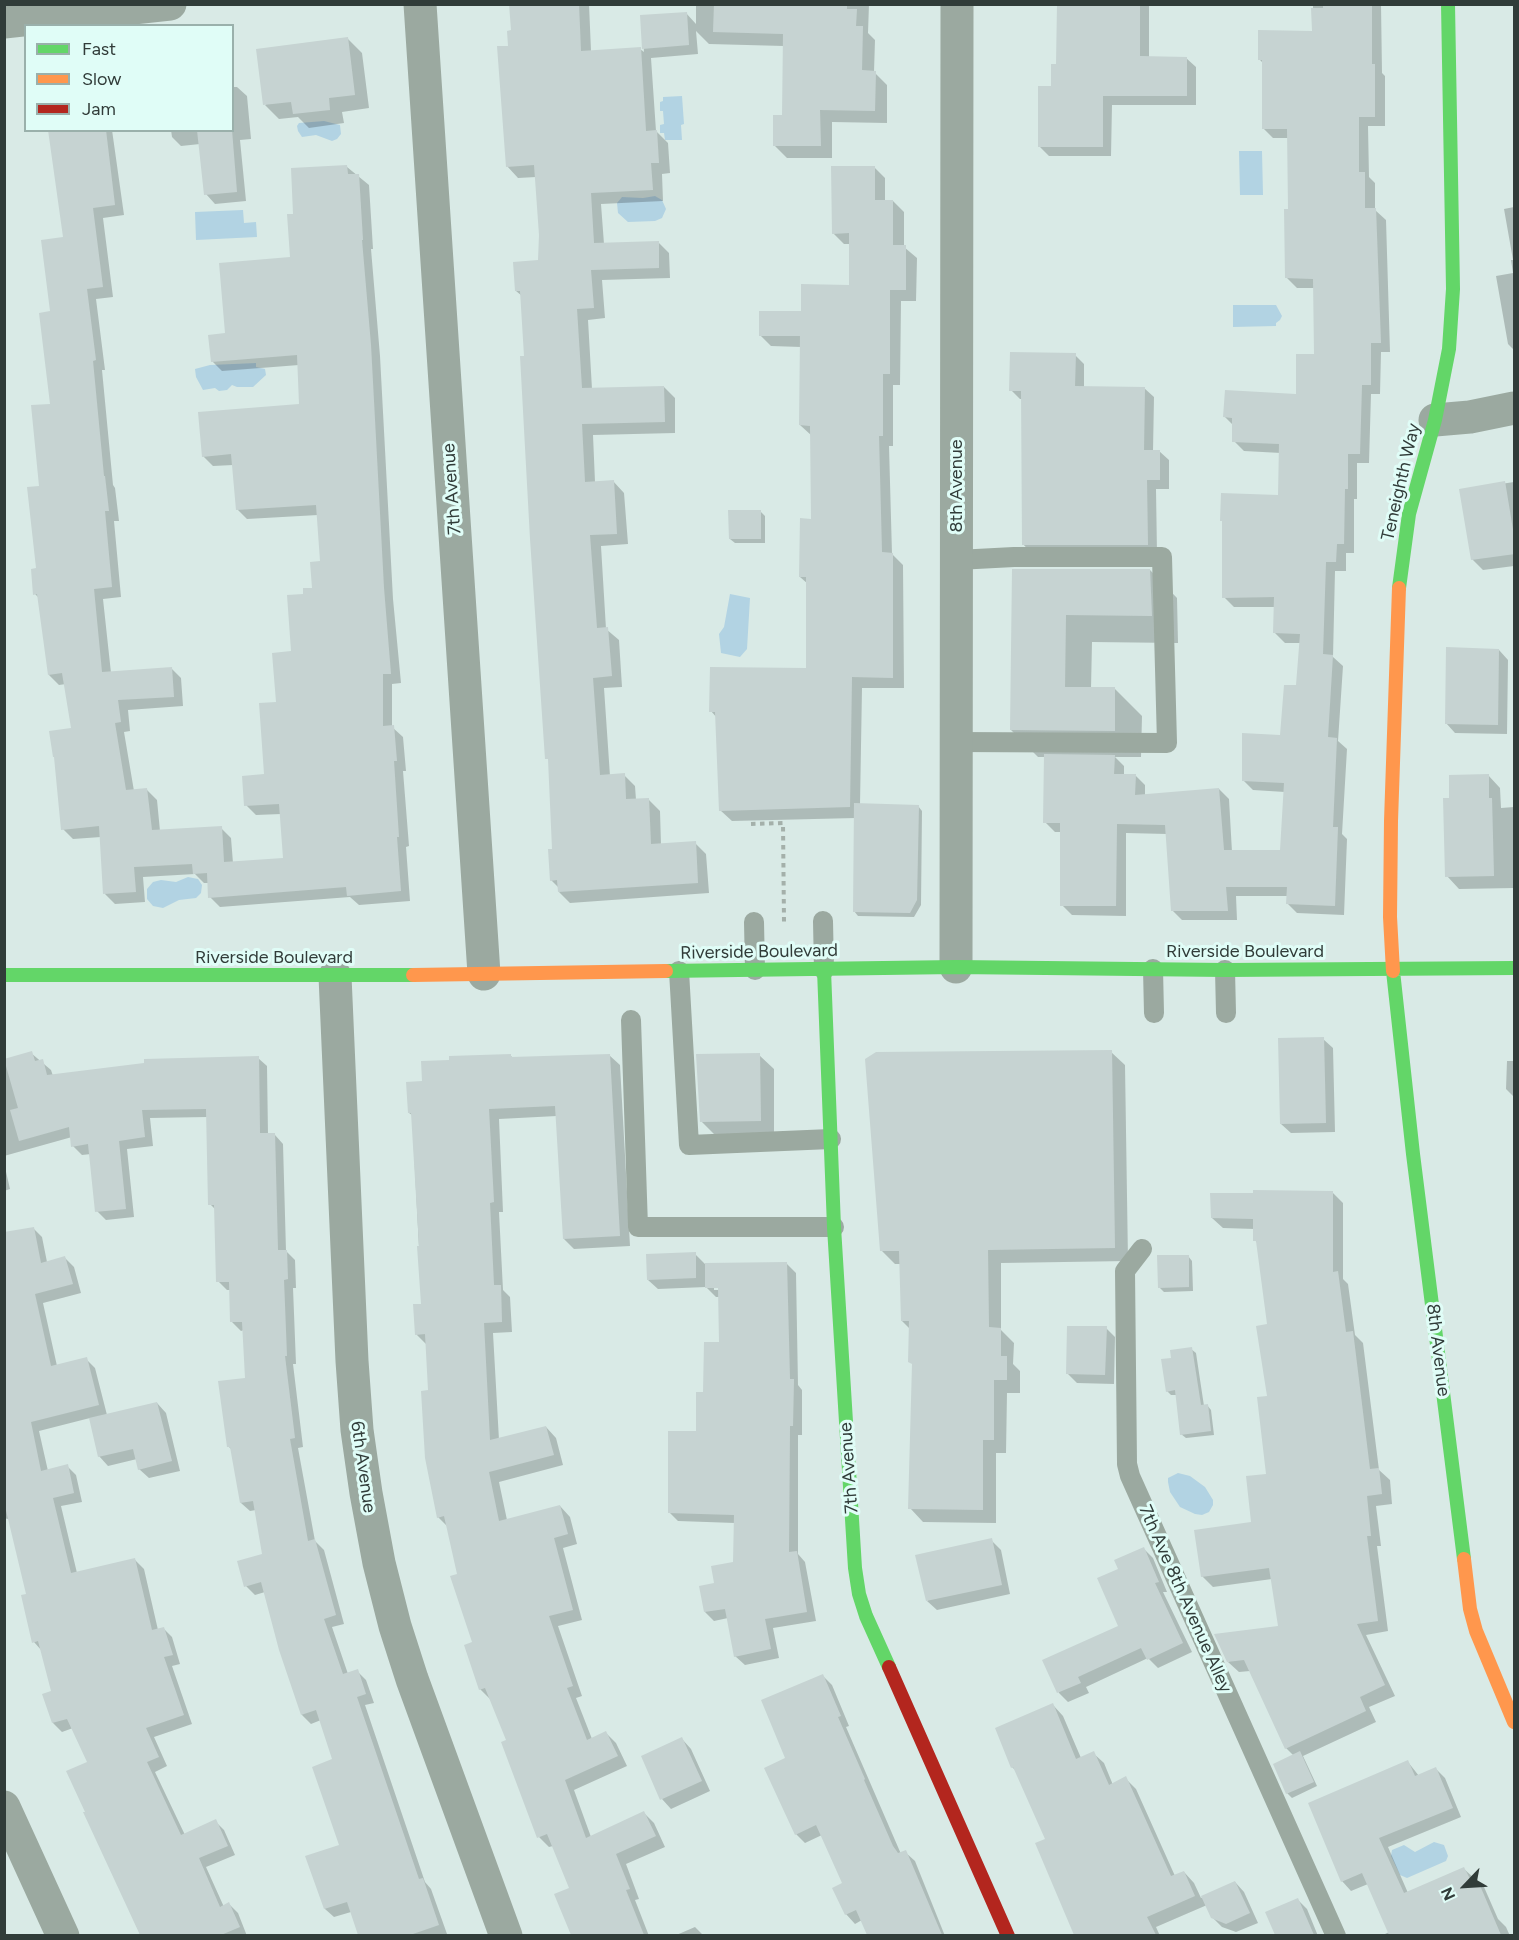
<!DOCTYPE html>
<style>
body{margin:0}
#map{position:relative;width:1519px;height:1940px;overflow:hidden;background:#d9eae6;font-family:Figtree,sans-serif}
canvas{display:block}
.frame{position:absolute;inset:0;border:6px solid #313c39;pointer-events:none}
.legend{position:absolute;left:24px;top:24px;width:210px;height:108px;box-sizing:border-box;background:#e0fdf7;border:2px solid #9ab0ab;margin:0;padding:8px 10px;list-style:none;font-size:18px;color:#313c39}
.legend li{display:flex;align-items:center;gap:12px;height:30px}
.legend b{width:30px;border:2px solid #9ab0ab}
.north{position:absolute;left:1435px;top:1856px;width:60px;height:60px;-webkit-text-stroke:4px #e0fdf7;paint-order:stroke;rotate:245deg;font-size:16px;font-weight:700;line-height:24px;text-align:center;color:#313c39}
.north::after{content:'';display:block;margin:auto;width:21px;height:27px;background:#313c39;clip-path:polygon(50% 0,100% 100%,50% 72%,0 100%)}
</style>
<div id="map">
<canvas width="1519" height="1940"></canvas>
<div class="frame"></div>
<ul class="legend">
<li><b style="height:8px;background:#63d668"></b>Fast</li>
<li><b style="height:8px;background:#ff974d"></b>Slow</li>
<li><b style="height:8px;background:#b3261e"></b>Jam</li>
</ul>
<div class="north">N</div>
</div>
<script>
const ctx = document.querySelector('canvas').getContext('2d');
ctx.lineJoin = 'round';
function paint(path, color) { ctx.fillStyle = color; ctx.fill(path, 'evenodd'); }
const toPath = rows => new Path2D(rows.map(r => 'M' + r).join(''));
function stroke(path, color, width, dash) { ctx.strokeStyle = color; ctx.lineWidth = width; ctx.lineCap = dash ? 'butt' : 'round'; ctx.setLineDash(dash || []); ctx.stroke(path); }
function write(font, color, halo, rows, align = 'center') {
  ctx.font = font + ' Figtree,sans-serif'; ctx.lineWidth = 6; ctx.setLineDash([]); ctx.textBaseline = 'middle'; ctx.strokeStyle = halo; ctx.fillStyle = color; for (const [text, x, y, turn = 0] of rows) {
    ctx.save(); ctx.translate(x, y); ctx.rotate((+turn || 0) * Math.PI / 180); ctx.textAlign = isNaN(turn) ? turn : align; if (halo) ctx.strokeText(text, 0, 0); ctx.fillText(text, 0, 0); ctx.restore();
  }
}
const water = toPath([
 [682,96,684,124,681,125,682,140,665,140,664,133,660,133,660,125,664,124,663,111,660,111,660,102,663,101,663,97],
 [324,121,340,125,341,134,337,139,332,141,316,135,302,137,298,131,297,126,299,123],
 [1239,151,1262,151,1263,195,1240,195],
 [655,196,662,200,666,209,662,218,655,221,628,222,618,213,617,203,622,197,643,198],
 [243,210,244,223,256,222,257,237,196,240,195,212],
 [1233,305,1276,305,1282,316,1280,320,1276,323,1276,326,1233,327],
 [256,363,256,367,265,369,266,375,253,387,237,387,232,385,227,390,219,391,215,388,203,390,196,377,195,369,210,365],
 [730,594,750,598,747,649,740,657,721,653,719,634,724,627],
 [188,877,198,879,202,885,201,893,196,898,179,900,163,908,153,906,147,899,147,889,153,882,161,880,176,882],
 [1178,1473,1190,1476,1205,1487,1213,1500,1213,1505,1209,1512,1202,1515,1195,1514,1180,1507,1170,1492,1168,1482,1168,1478],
 [1434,1842,1444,1845,1448,1856,1446,1861,1407,1878,1400,1875,1391,1856,1392,1850,1404,1845,1415,1852]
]);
const shadow = toPath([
 [511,4,589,4,591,51,640,49,644,52,641,16,686,13,696,24,696,4,869,4,868,33,875,40,874,72,887,85,887,123,832,122,832,158,787,158,775,146,783,116,784,46,709,44,696,31,698,54,651,58,656,131,668,143,670,173,662,174,663,201,601,204,604,244,658,242,669,253,670,278,602,280,605,318,588,320,592,389,664,387,675,398,675,433,593,435,595,482,613,481,624,493,628,544,601,546,606,629,619,640,622,687,604,688,610,776,624,775,635,786,636,800,649,800,660,811,661,845,695,843,706,854,709,893,570,903,559,892,559,888,551,880,553,850,549,760,547,758,526,357,522,296,516,291,540,261,540,235,536,177,518,178,507,166,510,47,513,32],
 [1058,4,1149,4,1149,58,1186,58,1196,67,1196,105,1112,105,1111,156,1049,156,1040,147,1058,66],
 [1313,4,1381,4,1382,73,1385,76,1385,126,1368,126,1369,177,1375,183,1375,210,1386,220,1390,352,1381,352,1380,394,1371,394,1369,463,1357,463,1357,499,1354,499,1354,553,1346,553,1346,571,1335,571,1333,657,1343,666,1338,741,1347,749,1342,834,1347,839,1344,915,1297,913,1287,903,1288,896,1236,896,1237,920,1182,920,1172,910,1167,834,1126,833,1126,916,1072,915,1062,905,1062,832,1055,832,1045,822,1045,757,1038,757,1011,730,1013,571,1150,570,1177,598,1178,643,1092,642,1091,689,1115,689,1142,716,1141,757,1115,757,1124,766,1124,775,1135,775,1145,785,1145,796,1219,789,1229,799,1232,852,1282,852,1285,792,1253,790,1243,780,1282,737,1298,687,1301,643,1285,643,1275,633,1275,607,1234,607,1224,597,1280,497,1281,453,1244,451,1234,441,1234,426,1224,416,1297,396,1316,356,1315,288,1297,288,1287,278,1289,210,1288,138,1273,138,1263,128,1263,63,1260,60,1313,33],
 [348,39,362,53,369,108,342,112,344,123,309,128,298,117,279,119,265,105],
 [232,87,237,87,247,96,251,139,240,140,246,201,215,204,206,194,200,144,181,146,172,137,171,130,232,130],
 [49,130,112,130,124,215,103,218,113,297,96,299,105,370,102,370,113,485,115,488,119,521,114,521,121,597,103,599,111,673,171,668,181,678,183,706,128,710,130,731,124,732,134,791,147,790,157,800,160,831,221,828,231,838,233,863,285,859,281,814,256,815,246,805,266,776,277,703,292,653,305,595,313,589,321,563,318,515,247,519,237,509,233,465,213,466,203,456,301,406,299,365,222,371,212,361,227,335,292,258,294,215,347,167,369,185,373,249,371,249,380,356,393,599,401,683,392,684,392,727,403,737,406,771,403,771,409,846,406,847,410,901,359,905,350,897,220,907,210,897,209,883,204,883,195,874,143,877,145,902,115,904,105,894,101,837,73,839,63,829,73,729,66,684,59,685,49,675,39,598,35,594,40,487,51,405,51,313,64,239],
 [874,167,885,178,885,201,893,201,904,212,904,247,917,258,916,301,901,301,900,385,893,385,893,446,889,446,892,554,903,565,904,688,862,688,860,805,918,806,922,811,921,905,914,917,858,916,854,911,856,818,732,821,720,810,717,718,711,711,808,670,808,584,800,577,813,520,812,436,800,425,801,347,771,346,760,335,850,286,851,244,844,244,833,233],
 [1514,207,1514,350,1508,344,1496,276,1513,273,1511,260,1513,260,1504,209],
 [1075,355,1084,364,1084,387,1144,388,1154,397,1153,451,1159,451,1169,460,1169,489,1156,489,1157,554,1032,554,1023,544,1023,399,1020,399,1011,390],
 [1514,482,1514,566,1483,570,1472,559,1461,490],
 [760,511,765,516,765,543,735,543,730,539],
 [1499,650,1508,660,1507,734,1455,733,1446,723],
 [1488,775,1500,788,1501,808,1514,807,1514,888,1459,889,1447,876,1450,800],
 [1323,1039,1333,1048,1335,1132,1291,1133,1281,1124],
 [1111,1052,1125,1065,1128,1261,1001,1263,1001,1330,1014,1343,1013,1364,1020,1371,1020,1393,1007,1393,1006,1453,996,1453,996,1523,923,1522,910,1508,914,1365,910,1329,902,1321,901,1264,895,1264,882,1251],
 [31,1053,51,1070,53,1076,258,1058,267,1066,268,1135,275,1135,283,1144,286,1251,295,1260,296,1288,293,1288,296,1364,293,1364,303,1447,298,1448,315,1541,324,1550,344,1624,332,1627,348,1674,357,1671,366,1680,374,1703,365,1705,425,1882,431,1889,447,1934,443,1936,360,1936,351,1912,334,1917,325,1909,341,1846,334,1760,321,1720,311,1724,302,1715,280,1650,265,1592,255,1595,246,1586,264,1555,256,1510,250,1511,241,1503,232,1450,228,1446,246,1379,244,1330,241,1331,232,1322,230,1290,227,1290,218,1281,216,1210,210,1204,208,1117,150,1118,153,1146,127,1149,134,1217,106,1220,97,1211,91,1154,82,1155,73,1146,72,1137,4,1156,4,1061],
 [510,1055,513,1058,609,1055,620,1065,630,1246,574,1249,564,1239,557,1116,499,1119,503,1212,499,1212,503,1290,510,1297,512,1332,493,1333,499,1440,546,1427,556,1438,563,1465,499,1482,507,1520,560,1506,570,1517,577,1544,563,1548,582,1620,558,1626,582,1696,576,1698,592,1739,606,1733,616,1743,627,1766,574,1790,591,1837,644,1813,654,1823,665,1847,626,1864,639,1899,635,1900,649,1936,572,1936,556,1895,571,1889,553,1846,549,1847,539,1837,508,1741,491,1700,480,1689,474,1643,447,1526,438,1517,427,1345,416,1334,422,1305,412,1115,409,1113,424,1082],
 [759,1055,774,1069,774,1135,716,1136,701,1121],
 [1507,1061,1514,1061,1514,1097,1506,1089],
 [4,1163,10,1189,4,1191],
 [1332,1192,1343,1203,1343,1279,1348,1284,1355,1335,1363,1343,1379,1470,1390,1480,1392,1504,1376,1506,1381,1546,1377,1546,1388,1631,1366,1635,1395,1696,1369,1707,1376,1722,1303,1756,1317,1786,1292,1798,1287,1793,1294,1756,1286,1748,1250,1671,1239,1672,1228,1662,1279,1627,1272,1579,1213,1587,1202,1576,1253,1524,1267,1476,1269,1325,1258,1244,1255,1240,1255,1229,1223,1228,1212,1218],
 [33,1228,42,1237,47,1262,65,1258,74,1267,81,1293,43,1303,57,1366,86,1359,95,1368,107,1415,157,1403,166,1413,180,1471,149,1478,139,1469,137,1459,108,1466,99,1456,90,1418,39,1431,48,1471,67,1466,76,1475,82,1502,61,1506,77,1573,135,1560,144,1569,158,1630,163,1628,172,1637,180,1664,172,1666,192,1724,154,1737,167,1766,155,1772,185,1835,215,1821,224,1830,235,1855,206,1867,224,1907,229,1904,238,1913,247,1936,141,1936,85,1813,89,1762,73,1728,62,1732,53,1723,44,1695,53,1692,42,1651,34,1642,27,1595,10,1518,7,1519,4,1517,4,1234],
 [695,1254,705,1264,787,1264,796,1273,798,1385,802,1390,802,1435,798,1435,798,1554,805,1562,816,1621,773,1628,779,1658,745,1665,735,1656,728,1618,714,1621,705,1612,716,1584,734,1563,735,1523,678,1521,669,1512,697,1433,705,1394,721,1344,720,1297,716,1297,706,1287,658,1289,648,1280],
 [714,1287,726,1290,714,1290],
 [1188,1256,1192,1261,1193,1291,1164,1292,1159,1287],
 [1106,1328,1115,1337,1114,1384,1077,1383,1067,1373],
 [1191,1349,1196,1353,1204,1406,1207,1405,1211,1410,1214,1435,1186,1438,1181,1434,1177,1395,1171,1395,1167,1391],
 [991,1540,1001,1550,1010,1594,937,1610,927,1601],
 [1144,1549,1153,1558,1167,1592,1163,1592,1192,1652,1158,1668,1148,1658,1086,1687,1089,1693,1068,1702,1059,1693,1044,1661,1120,1626,1120,1569],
 [823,1676,832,1685,849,1726,846,1727,901,1854,905,1852,915,1861,945,1936,868,1936,862,1920,855,1924,846,1914,844,1884,822,1835,805,1843,796,1834,787,1759],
 [1053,1705,1063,1716,1081,1758,1093,1753,1104,1763,1113,1785,1125,1778,1136,1789,1175,1876,1184,1872,1194,1883,1201,1898,1235,1882,1244,1892,1258,1923,1236,1932,1222,1927,1212,1917,1207,1905,1156,1927,1160,1936,1075,1936,1059,1896,1047,1840,1016,1771,1012,1767],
 [682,1739,691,1749,710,1791,671,1809,662,1799],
 [1408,1762,1419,1776,1436,1769,1445,1778,1461,1817,1388,1847,1408,1893,1464,1869,1484,1887,1498,1919,1506,1927,1510,1936,1381,1936,1389,1932,1368,1884,1351,1891,1342,1881],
 [1298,1900,1307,1909,1318,1936,1276,1936,1267,1913],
 [695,1927,704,1936,674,1936]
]);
const building = toPath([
 [509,4,579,4,581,51,641,47,646,131,657,130,659,163,651,163,653,190,591,193,594,243,659,241,659,268,591,270,594,308,577,309,582,388,664,386,665,422,582,424,585,482,614,480,617,534,590,535,597,628,608,627,612,676,593,678,600,775,625,773,626,799,649,798,651,844,696,841,698,883,558,892,557,880,550,881,548,849,552,849,548,759,545,759,530,539,520,356,524,356,520,291,515,291,513,262,538,260,539,235,534,165,506,167,497,46,508,46,507,31,511,30],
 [714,4,847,4,847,9,857,9,856,26,863,26,862,70,876,71,875,111,820,110,821,146,773,146,773,115,782,115,783,34,713,32],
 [1057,4,1140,4,1140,56,1187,57,1187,96,1103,96,1103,147,1038,147,1038,86,1051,86,1051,64,1056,64],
 [1323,4,1372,4,1372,64,1375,64,1375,117,1359,117,1359,172,1365,172,1365,208,1376,208,1381,343,1371,343,1371,385,1362,385,1360,454,1348,454,1348,489,1345,489,1344,544,1337,544,1336,562,1326,562,1323,654,1333,655,1328,737,1337,738,1333,827,1338,827,1335,906,1286,904,1287,887,1226,887,1228,911,1171,911,1165,825,1117,824,1116,906,1060,906,1060,823,1043,823,1044,754,1115,755,1114,774,1136,774,1135,795,1219,788,1224,850,1280,850,1284,783,1242,781,1242,733,1280,735,1284,685,1296,685,1300,634,1273,633,1274,597,1222,598,1222,521,1220,521,1221,493,1278,495,1279,444,1232,442,1232,418,1223,417,1225,390,1296,394,1296,354,1314,354,1313,279,1285,278,1284,209,1288,209,1287,129,1262,129,1262,60,1258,60,1258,30,1312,31,1311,8,1323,8],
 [687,12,689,45,642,49,640,15],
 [348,37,355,95,329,98,330,110,293,114,291,102,263,105,256,49],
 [48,130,106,130,115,205,93,208,103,287,87,289,96,360,93,361,104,476,105,476,109,511,105,511,112,587,94,589,102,672,172,667,174,697,118,700,121,722,115,723,126,790,147,788,152,830,222,826,224,862,283,858,279,804,244,806,242,776,264,774,259,703,276,702,272,653,291,651,287,595,303,594,303,588,312,588,310,562,320,561,316,505,236,510,231,454,202,457,198,412,299,404,297,355,211,362,208,335,225,333,219,263,290,257,287,214,293,214,291,168,347,165,348,174,359,174,363,240,362,240,371,345,384,588,391,674,383,674,383,726,394,725,397,761,394,761,399,837,397,837,401,891,347,896,346,887,208,898,207,873,193,874,192,864,134,867,136,892,103,894,99,826,61,830,54,757,53,757,49,731,71,728,62,673,48,675,37,594,33,595,31,569,36,568,27,487,39,486,31,405,50,404,39,313,50,311,41,240,63,237],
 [197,130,232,130,237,192,204,195],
 [831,166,875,166,875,200,893,200,893,245,906,245,906,290,890,290,890,374,883,374,883,436,879,436,882,552,893,553,893,678,852,677,850,807,719,811,715,712,709,712,710,667,806,668,806,577,799,577,800,518,811,519,810,426,799,425,800,336,759,336,759,311,801,311,801,284,849,285,849,233,832,234],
 [1010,352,1076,353,1075,386,1145,387,1144,450,1160,450,1160,480,1147,480,1148,545,1022,545,1021,391,1009,391],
 [1505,481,1515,542,1515,554,1471,560,1459,489],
 [728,510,761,510,761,539,729,539],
 [1012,569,1150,569,1152,616,1066,615,1065,687,1115,687,1115,731,1010,730],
 [1446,647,1499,649,1498,725,1445,724],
 [1489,774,1489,798,1492,798,1494,876,1445,877,1443,798,1449,798,1449,775],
 [854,803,919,805,917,900,910,913,853,912],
 [1324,1037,1326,1123,1280,1124,1278,1038],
 [1112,1050,1115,1248,988,1250,989,1327,1001,1328,1001,1356,1007,1356,1007,1380,994,1380,994,1440,983,1440,983,1510,908,1509,912,1364,908,1362,909,1321,901,1321,899,1251,880,1251,865,1059,876,1052],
 [32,1051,35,1061,43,1059,47,1075,144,1063,144,1059,259,1056,260,1133,275,1133,278,1250,287,1250,288,1279,284,1280,287,1356,285,1356,295,1438,290,1439,308,1541,315,1539,336,1615,324,1619,343,1674,358,1669,366,1694,357,1697,419,1879,423,1878,439,1925,410,1935,358,1935,347,1902,324,1909,305,1856,339,1845,312,1767,332,1759,316,1710,301,1715,279,1650,261,1582,244,1587,237,1561,262,1554,253,1501,240,1503,230,1447,227,1447,218,1381,245,1378,242,1322,230,1322,229,1282,216,1282,214,1205,208,1205,206,1109,142,1110,145,1137,119,1141,126,1209,95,1212,88,1144,71,1147,69,1127,19,1141,10,1110,18,1108,4,1059],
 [760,1053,761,1121,700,1122,696,1054],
 [511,1054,511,1057,610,1054,620,1236,563,1239,555,1106,489,1109,494,1202,490,1203,494,1285,501,1285,502,1322,484,1323,490,1440,546,1426,554,1455,489,1472,499,1521,560,1505,568,1534,554,1538,573,1610,549,1616,573,1686,567,1688,587,1740,606,1731,618,1756,565,1780,586,1838,644,1811,656,1836,616,1854,630,1889,626,1890,644,1935,571,1935,554,1894,569,1888,547,1834,537,1838,501,1742,506,1740,485,1688,479,1690,464,1645,472,1642,450,1576,457,1574,444,1516,437,1518,425,1458,421,1391,428,1390,425,1334,415,1335,413,1304,421,1304,417,1246,419,1246,411,1113,408,1113,406,1082,422,1081,421,1061,449,1060,449,1056],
 [1253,1190,1333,1191,1333,1272,1338,1271,1346,1332,1353,1331,1370,1469,1379,1468,1382,1494,1367,1496,1371,1536,1367,1536,1378,1621,1357,1624,1385,1685,1360,1697,1366,1711,1285,1749,1244,1660,1227,1662,1214,1634,1278,1626,1269,1568,1201,1577,1194,1530,1251,1522,1246,1476,1266,1474,1257,1397,1267,1396,1256,1326,1267,1324,1256,1241,1253,1241,1253,1219,1211,1218,1210,1193,1253,1193],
 [34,1227,41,1263,65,1256,73,1284,35,1294,51,1366,87,1357,99,1405,31,1422,41,1471,68,1464,74,1493,53,1498,71,1573,135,1558,152,1630,164,1627,173,1655,164,1657,184,1715,146,1728,159,1757,147,1762,181,1835,216,1819,228,1846,199,1858,220,1907,229,1902,240,1927,221,1935,140,1935,83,1812,85,1812,66,1771,87,1762,67,1719,52,1723,42,1694,51,1691,38,1641,32,1643,21,1595,26,1594,4,1502,4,1232],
 [696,1252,696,1278,647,1280,646,1254],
 [1157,1255,1189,1255,1189,1287,1158,1288],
 [787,1262,790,1379,794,1379,793,1426,790,1426,789,1552,797,1551,807,1612,765,1619,771,1649,734,1657,725,1609,704,1612,699,1586,714,1583,711,1566,733,1562,734,1515,668,1513,668,1431,696,1431,696,1392,703,1392,704,1342,719,1342,718,1288,705,1288,705,1263],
 [1067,1326,1107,1326,1105,1375,1066,1374],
 [1192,1347,1201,1405,1208,1404,1211,1431,1180,1435,1175,1390,1166,1392,1161,1359,1171,1358,1170,1350],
 [157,1402,172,1461,138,1470,133,1449,98,1457,89,1418],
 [992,1538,1002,1585,926,1601,915,1555],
 [1144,1547,1159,1582,1155,1583,1183,1643,1147,1660,1141,1648,1078,1677,1081,1683,1057,1693,1042,1660,1118,1626,1097,1578,1118,1569,1114,1560],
 [823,1674,841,1716,838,1717,865,1779,864,1780,893,1846,898,1853,906,1850,942,1935,867,1935,856,1910,845,1915,832,1888,842,1883,816,1825,795,1835,764,1768,785,1758,761,1700],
 [1053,1703,1076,1759,1094,1751,1109,1785,1126,1776,1171,1876,1184,1871,1195,1896,1147,1917,1156,1935,1074,1935,1035,1843,1045,1839,1013,1767,1011,1768,995,1728],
 [682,1737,702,1781,660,1800,641,1756],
 [1300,1751,1314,1782,1286,1794,1273,1764],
 [1408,1760,1415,1776,1436,1767,1453,1808,1379,1838,1404,1893,1464,1867,1470,1879,1476,1876,1501,1935,1389,1935,1362,1873,1341,1882,1308,1803],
 [1235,1881,1250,1913,1226,1924,1211,1918,1201,1896],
 [1298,1898,1314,1935,1275,1935,1265,1912]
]);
const path = toPath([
 [751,824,783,823,784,922]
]);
const lane = toPath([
 [955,742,1167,743,1162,557,1014,557,957,560],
 [823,921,824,970],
 [754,922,755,970],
 [1153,969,1154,1013],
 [1225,970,1226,1013],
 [679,971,689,1145,831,1139],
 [631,1020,638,1227,834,1227],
 [1142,1249,1125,1271,1127,1464,1130,1476,1336,1936]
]);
const street = toPath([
 [420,4,484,974],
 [4,22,170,4],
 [1435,420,1470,417,1514,408],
 [956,967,957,4],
 [335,976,352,1361,357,1430,366,1493,379,1563,395,1626,412,1679,506,1936],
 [4,1807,63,1936]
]);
const fast = toPath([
 [1399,588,1409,514,1435,420,1449,349,1453,289,1448,4],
 [824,970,834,1227,855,1568,859,1594,866,1616,889,1667],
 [666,971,956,967,1225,970,1514,968],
 [1393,971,1413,1154,1464,1559],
 [4,975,413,975]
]);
const slow = toPath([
 [1393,971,1390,917,1391,821,1399,588],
 [413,975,666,971],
 [1464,1559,1470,1609,1476,1631,1514,1722]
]);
const jam = toPath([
 [889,1667,1008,1936]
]);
const streetNames = [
 ["Teneighth Way",1401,482,-77],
 ["8th Avenue",957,486,-90],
 ["7th Avenue",452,489,-94],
 ["Riverside Boulevard",759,952,-1],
 ["Riverside Boulevard",1245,952],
 ["Riverside Boulevard",274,958],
 ["8th Avenue",1438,1350,83],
 ["6th Avenue",363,1467,82],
 ["7th Avenue",849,1468,-94],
 ["7th Ave 8th Avenue Alley",1185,1599,66]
];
paint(water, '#b2d3e3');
paint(shadow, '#0003');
paint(building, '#c6d3d2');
stroke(path, '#a4b0aa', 4, [4.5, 4.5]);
stroke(lane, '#9ba9a0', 20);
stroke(street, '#9ba9a0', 33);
stroke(fast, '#63d668', 14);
stroke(slow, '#ff974d', 14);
stroke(jam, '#b3261e', 14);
write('18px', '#313c39', '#e0fdf7', streetNames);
</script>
